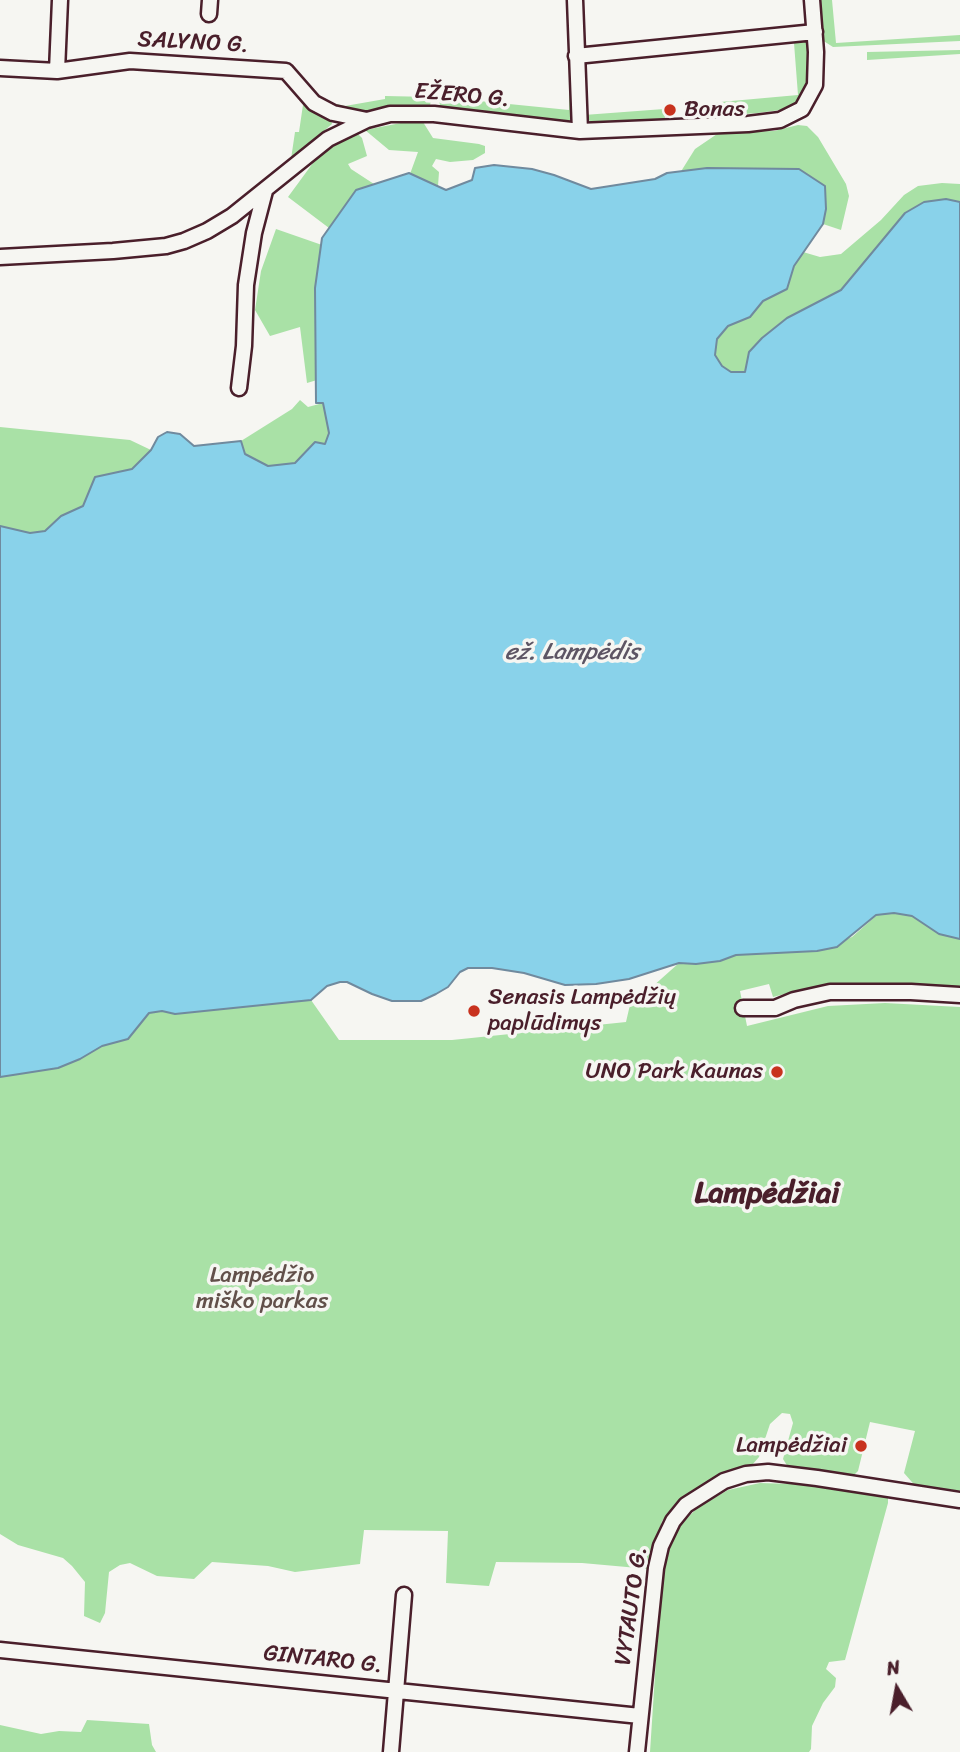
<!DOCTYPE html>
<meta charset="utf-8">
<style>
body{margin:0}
#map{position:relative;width:960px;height:1752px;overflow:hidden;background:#f6f6f2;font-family:Sriracha,sans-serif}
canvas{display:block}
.north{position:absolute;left:862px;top:1654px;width:70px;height:70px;-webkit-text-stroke:5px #f6f6f2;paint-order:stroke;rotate:350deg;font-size:19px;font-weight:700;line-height:28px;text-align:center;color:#4a1f2b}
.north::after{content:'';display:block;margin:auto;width:24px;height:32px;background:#4a1f2b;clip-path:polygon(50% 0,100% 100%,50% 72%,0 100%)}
</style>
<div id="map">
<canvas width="960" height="1752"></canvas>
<div class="north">N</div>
</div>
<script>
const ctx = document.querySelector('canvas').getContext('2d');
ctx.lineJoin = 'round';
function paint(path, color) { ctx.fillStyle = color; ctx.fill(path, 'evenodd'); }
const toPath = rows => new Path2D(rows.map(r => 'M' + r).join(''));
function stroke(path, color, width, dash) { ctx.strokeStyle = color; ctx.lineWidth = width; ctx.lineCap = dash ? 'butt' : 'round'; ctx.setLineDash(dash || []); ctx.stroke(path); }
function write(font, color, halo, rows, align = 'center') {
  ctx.font = font + ' Sriracha,sans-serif'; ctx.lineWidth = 7; ctx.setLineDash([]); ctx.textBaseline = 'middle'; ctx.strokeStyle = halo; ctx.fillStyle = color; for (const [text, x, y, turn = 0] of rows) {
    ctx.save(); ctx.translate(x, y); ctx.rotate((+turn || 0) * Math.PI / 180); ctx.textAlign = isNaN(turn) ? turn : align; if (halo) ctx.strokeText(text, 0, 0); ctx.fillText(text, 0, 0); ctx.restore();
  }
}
const green = toPath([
 [820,0,832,0,836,43,960,35,960,41,833,47,822,40],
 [569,30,574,121,572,123,440,107,439,97,569,110],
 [797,39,809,43,809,84,803,96,792,106,780,110,758,113,689,118,687,105,798,95,794,43,771,44,770,42],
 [960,50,960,54,867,60,867,52],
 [385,96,432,97,430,105,401,105,357,113,336,108,337,104,345,106,385,99],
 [304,98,331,119,332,124,291,159,295,132,299,132],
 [664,109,665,119,592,123,584,115],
 [411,121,423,122,433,138,479,144,485,146,485,153,473,160,450,162,436,159,432,166,439,172,438,186,410,174,418,152,389,150,365,130],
 [798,125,807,126,818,137,846,184,849,196,841,230,823,224,826,209,680,173,695,149,720,132,774,131],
 [358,134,362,138,367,156,348,164,351,169,374,184,356,191,329,228,288,197,321,152],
 [942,183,960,184,960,202,946,199,864,263,841,290,787,318,749,352,745,372,731,372,722,366,715,355,717,339,728,326,750,317,763,301,787,289,794,266,803,252,820,257,841,254,881,220,904,195,918,186],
 [276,229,322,245,315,288,317,380,307,383,300,327,270,336,255,310,261,271],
 [300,400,308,407,323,403,329,433,325,444,315,442,295,463,268,466,245,454,241,441,292,409],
 [0,427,130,440,151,450,132,469,95,477,83,506,61,516,45,531,30,533,11,530,0,526],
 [894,913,912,916,939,934,960,939,960,987,897,984,812,987,773,997,769,984,740,991,747,1026,828,1006,885,1003,960,1007,960,1495,918,1489,904,1473,915,1431,870,1422,858,1471,854,1475,848,1478,788,1467,783,1459,793,1423,790,1414,782,1413,770,1424,759,1457,752,1465,730,1471,702,1485,679,1501,662,1521,649,1569,582,1563,496,1562,489,1586,446,1583,448,1531,364,1530,360,1564,295,1572,268,1566,212,1562,194,1579,157,1576,130,1563,120,1565,109,1572,105,1613,100,1623,84,1616,85,1582,72,1566,63,1558,18,1545,0,1534,0,1077,58,1068,80,1059,102,1046,128,1039,149,1013,162,1011,175,1014,311,1000,339,1040,452,1040,626,1022,632,996,652,987,679,963,720,961,736,955,817,951,852,937,877,915],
 [760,1483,794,1484,873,1492,888,1497,888,1503,845,1660,829,1662,826,1669,836,1678,835,1687,823,1703,812,1726,811,1749,809,1752,650,1752,661,1583,668,1550,680,1526,697,1508,728,1490],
 [87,1720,149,1724,152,1745,156,1752,0,1752,0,1725,41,1734,59,1731,81,1732]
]);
const water = toPath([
 [494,165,532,169,554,175,591,189,655,179,667,173,707,168,799,169,825,186,826,209,823,224,794,266,787,289,763,301,750,317,728,326,717,339,715,355,722,366,731,372,745,372,749,352,762,338,787,318,841,290,905,213,924,202,946,199,960,202,960,939,939,934,912,916,894,913,876,915,837,947,817,951,736,955,720,961,696,964,679,963,629,979,596,984,565,985,524,973,492,968,468,968,460,972,448,987,436,994,421,1001,392,1001,372,994,347,982,340,982,327,986,311,1000,175,1014,162,1011,149,1013,128,1039,102,1046,80,1059,58,1068,0,1077,0,526,30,533,45,531,61,516,83,506,95,477,132,469,151,450,158,437,167,432,180,434,194,446,241,441,245,454,268,466,295,463,315,442,325,444,329,433,323,403,316,403,315,288,322,238,356,190,409,173,446,190,472,180,475,168,494,165]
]);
const minor = toPath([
 [575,0,580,131],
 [209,14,210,0],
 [576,56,815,32],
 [0,68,57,71,130,61,286,71,314,103,333,113,367,120],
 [57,71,60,0],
 [0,257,113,251,166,246,184,241,207,231,232,216,328,139,367,120,390,114,434,114,580,131,748,124,780,120,802,109,815,85,816,52,812,0],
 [239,388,244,346,246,285,254,233,265,191],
 [743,1008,775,1008,794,1000,830,992,911,992,960,995],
 [0,1650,640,1716],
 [391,1752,404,1595],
 [637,1752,656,1568,661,1546,673,1521,686,1505,724,1481,746,1474,768,1472,817,1478,960,1500]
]);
const markers = [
 [670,110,7,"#c8321e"],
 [474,1011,7,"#c8321e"],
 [777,1072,7,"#c8321e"],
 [861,1446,7,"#c8321e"]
];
const streetNames = [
 ["SALYNO G.",193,43,3],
 ["EŽERO G.",462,96,5],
 ["VYTAUTO G.",632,1606,-82],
 ["GINTARO G.",323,1660,6]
];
const poiNames = [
 ["Bonas",684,110],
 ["Senasis Lampėdžių",488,998],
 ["paplūdimys",488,1024],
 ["UNO Park Kaunas",763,1072,"right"],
 ["Lampėdžiai",847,1446,"right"]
];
const parkNames = [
 ["Lampėdžio",262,1276],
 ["miško parkas",262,1302]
];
const waterNames = [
 ["ež. Lampėdis",572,653]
];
const districtNames = [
 ["Lampėdžiai",767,1194]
];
paint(green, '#a9e1a6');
paint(water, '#89d2ea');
stroke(water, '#708a9e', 2);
stroke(minor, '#4a1f2b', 19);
stroke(minor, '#f6f6f2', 14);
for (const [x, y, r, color] of markers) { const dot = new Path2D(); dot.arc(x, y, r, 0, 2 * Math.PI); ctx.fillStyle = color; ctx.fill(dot); stroke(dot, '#f6f6f2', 2.5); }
write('23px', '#4a1f2b', '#f6f6f2', streetNames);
write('23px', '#4a1f2b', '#f6f6f2', poiNames, 'left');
write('23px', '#62504a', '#f6f6f2', parkNames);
write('italic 24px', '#5d5564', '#f6f6f2', waterNames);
write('bold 30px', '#4a1f2b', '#f6f6f2', districtNames);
</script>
